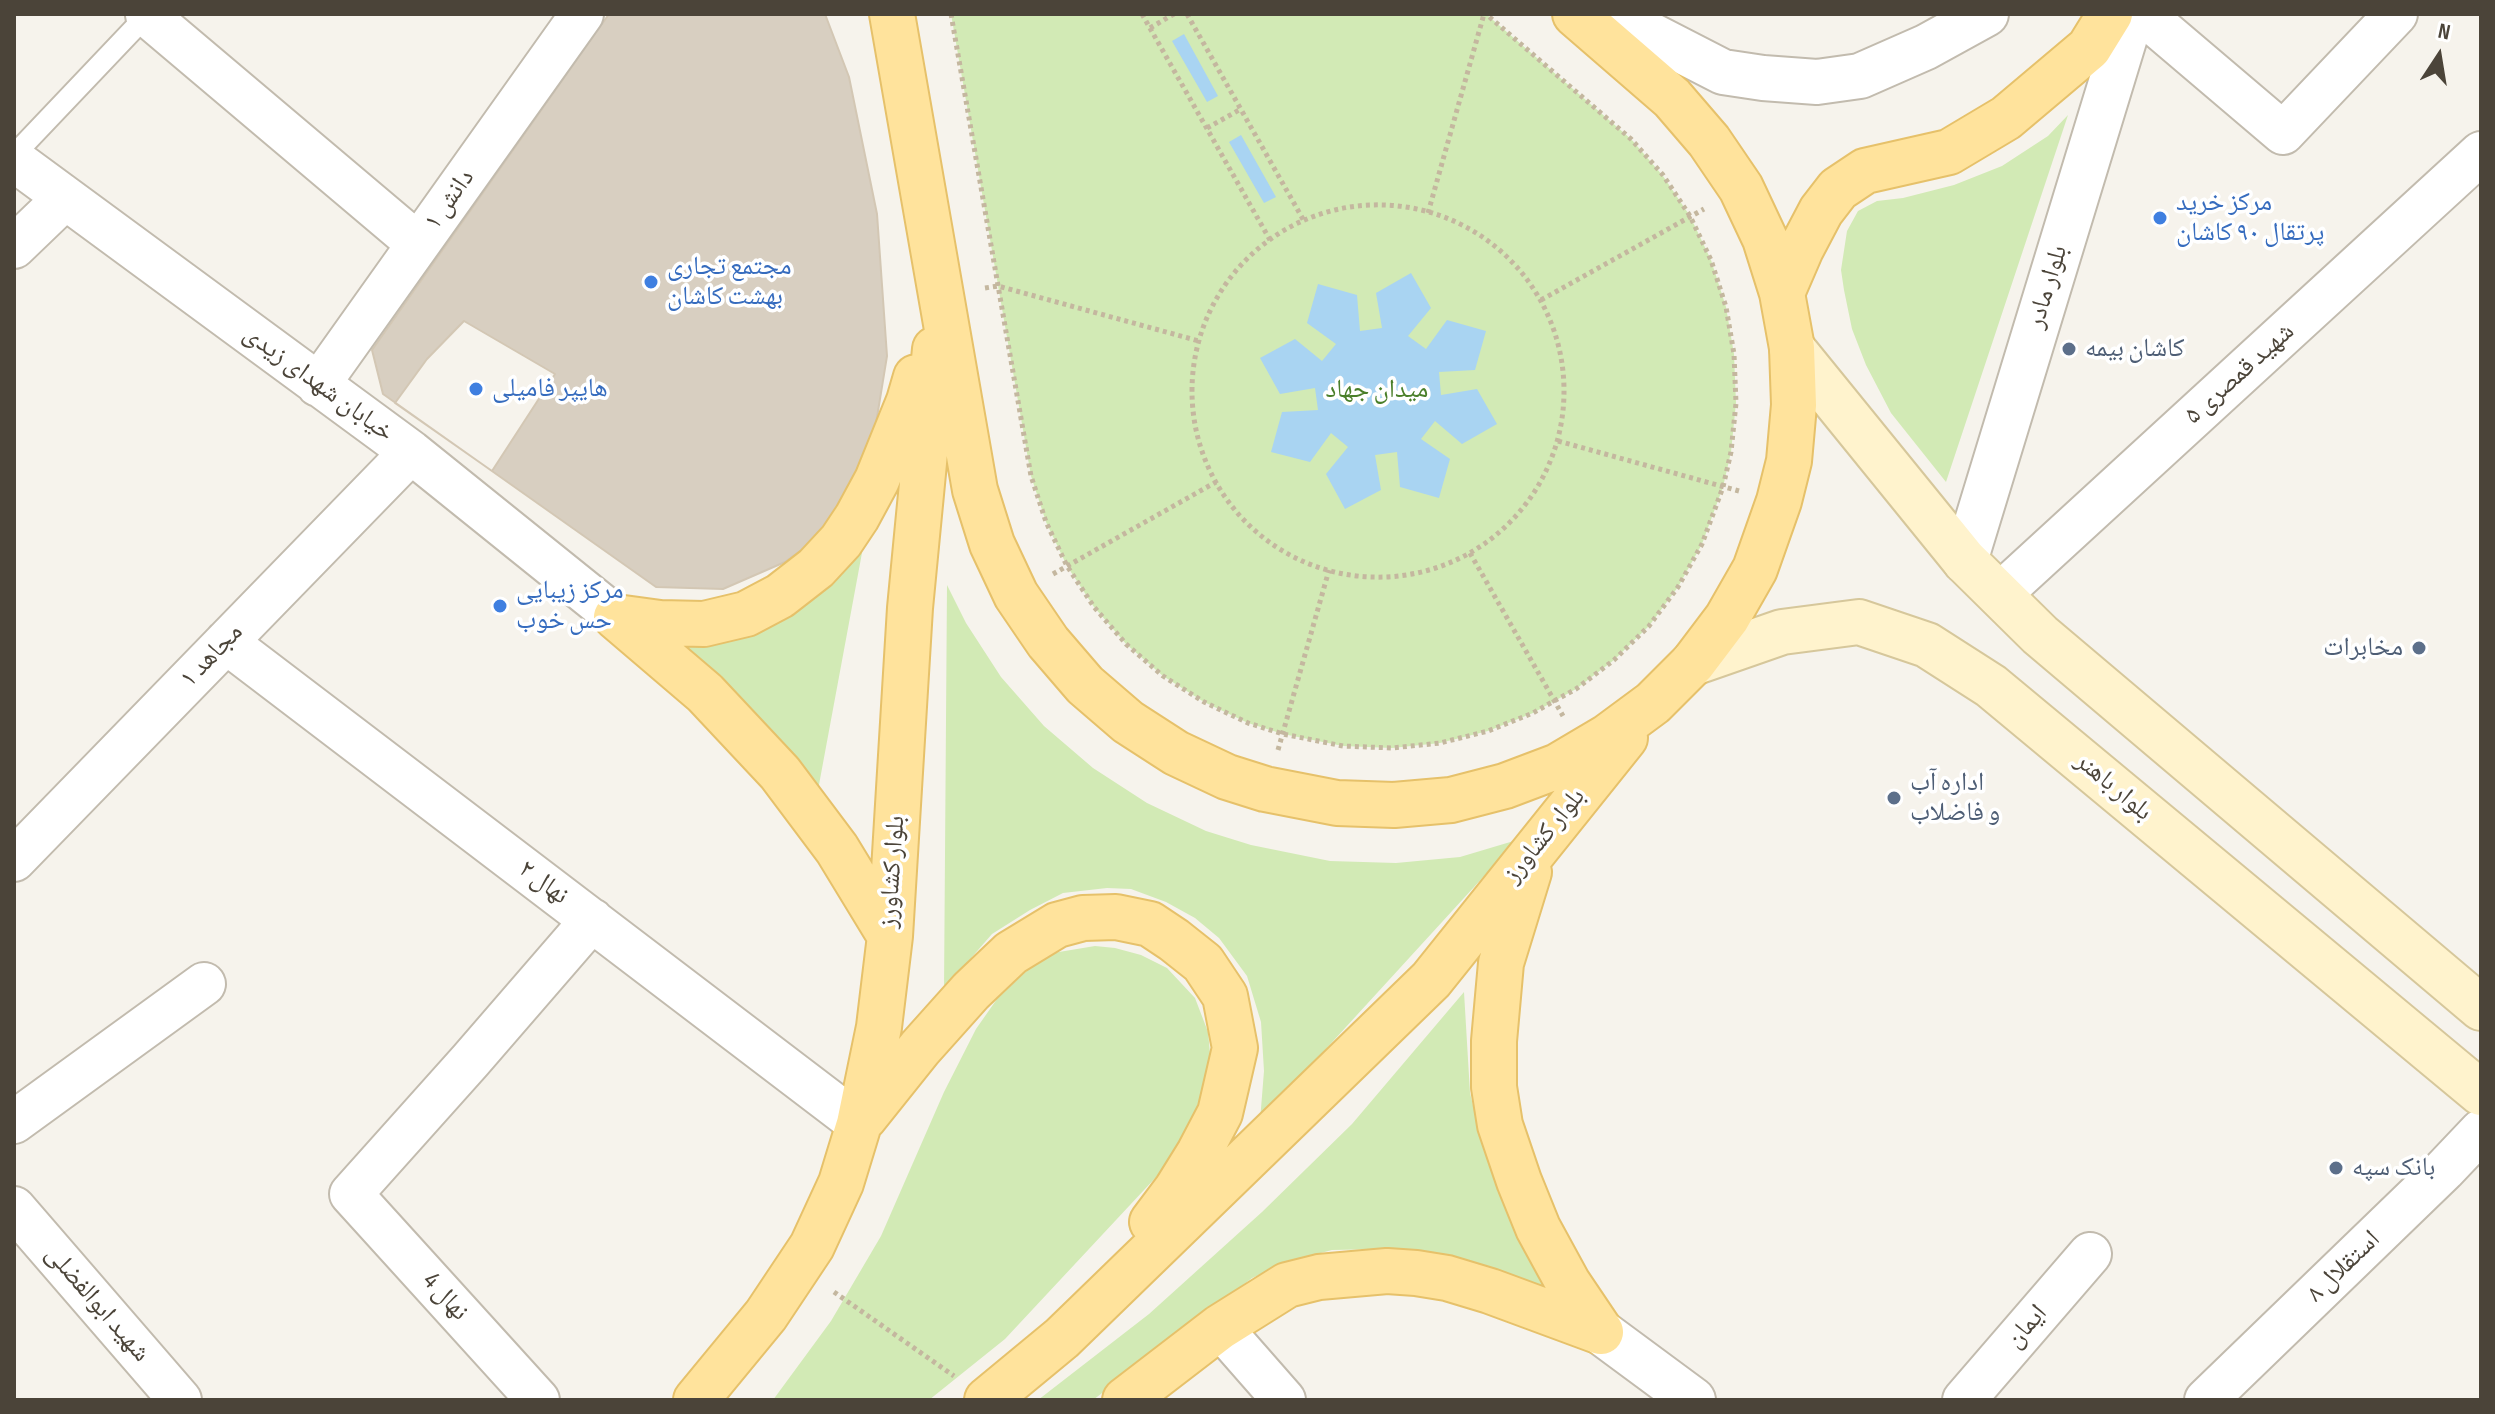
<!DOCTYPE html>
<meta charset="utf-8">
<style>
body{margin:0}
#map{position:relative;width:2495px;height:1414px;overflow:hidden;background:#f6f3ec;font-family:"Sofia Sans Condensed",sans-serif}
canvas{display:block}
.frame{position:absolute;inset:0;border:16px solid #4b4439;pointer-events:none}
.north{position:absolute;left:2399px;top:16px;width:80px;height:80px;-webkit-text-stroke:6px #fff;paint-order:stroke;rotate:12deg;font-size:22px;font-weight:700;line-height:32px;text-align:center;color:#4b4439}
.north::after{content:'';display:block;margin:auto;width:28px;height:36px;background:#4b4439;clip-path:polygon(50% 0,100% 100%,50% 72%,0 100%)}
</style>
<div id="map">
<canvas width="2495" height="1414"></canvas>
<div class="frame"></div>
<div class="north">N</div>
</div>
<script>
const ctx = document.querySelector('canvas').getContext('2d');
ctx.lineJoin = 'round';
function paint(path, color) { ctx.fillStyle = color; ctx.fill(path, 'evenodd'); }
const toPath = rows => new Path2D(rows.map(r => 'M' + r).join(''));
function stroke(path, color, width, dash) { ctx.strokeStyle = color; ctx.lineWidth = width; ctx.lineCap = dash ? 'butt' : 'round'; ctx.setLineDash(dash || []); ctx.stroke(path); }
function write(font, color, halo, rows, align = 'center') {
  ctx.font = font + ' "Sofia Sans Condensed","Noto Naskh Arabic",sans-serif'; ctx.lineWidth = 7; ctx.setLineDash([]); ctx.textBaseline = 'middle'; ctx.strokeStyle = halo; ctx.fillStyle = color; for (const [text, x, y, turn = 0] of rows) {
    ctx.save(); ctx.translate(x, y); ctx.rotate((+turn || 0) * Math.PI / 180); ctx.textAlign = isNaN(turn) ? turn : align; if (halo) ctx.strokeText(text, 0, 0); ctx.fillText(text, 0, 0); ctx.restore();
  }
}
const green = toPath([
 [951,14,1486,14,1631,139,1663,176,1690,216,1711,260,1726,307,1734,354,1736,403,1731,452,1723,487,1702,544,1678,587,1649,626,1614,660,1576,689,1533,713,1488,731,1440,743,1392,748,1343,746,1283,734,1248,723,1204,702,1163,676,1126,644,1094,607,1067,566,1046,522,1031,476],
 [2068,115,1946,482,1891,413,1866,365,1852,329,1844,290,1841,270,1847,231,1858,211,1877,201,1903,198,1954,185,2002,166,2048,136],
 [864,542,818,790,677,644],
 [947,585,966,623,1001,677,1044,726,1093,768,1147,803,1206,831,1251,845,1330,861,1396,863,1460,857,1517,840,1260,1121,1264,1071,1261,1022,1247,976,1219,938,1195,918,1166,902,1131,889,1107,888,1063,893,1030,910,992,934,944,989],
 [1095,946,1115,948,1141,955,1167,968,1195,998,1208,1032,1211,1064,1203,1107,1185,1141,1158,1175,1005,1339,929,1400,773,1400,831,1321,881,1236,944,1092,976,1029,997,999,1033,965,1053,953],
 [1464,992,1470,1093,1483,1146,1498,1186,1547,1289,1433,1253,1381,1249,1332,1250,1291,1261,1252,1278,1093,1400,1038,1400,1149,1314,1262,1212,1352,1124]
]);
const water = toPath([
 [1184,34,1218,96,1207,102,1172,41],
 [1241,135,1276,197,1264,203,1229,142],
 [1411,273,1431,308,1408,336,1426,349,1447,320,1486,331,1475,370,1439,372,1441,395,1477,389,1497,424,1462,444,1435,421,1421,439,1450,459,1439,498,1400,487,1397,452,1375,455,1381,490,1345,509,1326,474,1348,447,1331,433,1310,462,1271,452,1282,412,1318,410,1315,388,1280,394,1260,358,1295,339,1322,361,1336,344,1307,323,1318,284,1357,295,1360,331,1382,328,1376,293]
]);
const building = toPath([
 [609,14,825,14,849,77,877,214,887,356,871,454,831,529,785,562,723,589,656,587,383,394,372,350,609,14],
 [464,321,555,374,492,471,395,403,427,359,464,321]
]);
const path = toPath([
 [951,14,1031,476,1046,522,1067,566,1094,607,1126,644,1163,676,1204,702,1248,723,1283,734,1343,746,1392,748,1440,743,1488,731,1533,713,1554,701,1576,689,1614,660,1649,626,1678,587,1702,544,1723,487,1731,452,1736,403,1734,354,1726,307,1711,260,1690,216,1663,175,1631,139,1486,14],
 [1142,14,1270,240],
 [1187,14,1304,221],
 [1150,28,1174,14],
 [1207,128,1241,109],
 '1192 391a186 186 0 1 1 372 0a186 186 0 1 1-372 0Z',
 [1428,213,1484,14],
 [985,288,998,286,1199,341],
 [1541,300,1704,209],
 [1558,441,1739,491],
 [1470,553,1563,716],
 [1053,574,1216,482],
 [1278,750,1329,570],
 [834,1292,954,1376]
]);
const service = toPath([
 [14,155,147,15]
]);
const minor = toPath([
 [2143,14,2283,133,2396,14],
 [147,15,418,244],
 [14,160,411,452,616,617],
 [14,247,65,198],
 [318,385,582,14],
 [1999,595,2481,153],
 [226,642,859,1124],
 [14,860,411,452],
 [14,1122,204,984],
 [14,1208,180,1400],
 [1220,1327,1284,1400],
 [538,1400,351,1194,470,1061,592,920],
 [1964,1400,2090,1254],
 [2206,1400,2444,1170,2481,1131]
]);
const tertiary = toPath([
 [1610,14,1723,72,1763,78,1817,82,1860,76,1926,47,1986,14],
 [1965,561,2132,14],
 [1601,1332,1693,1400]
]);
const secondary = toPath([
 [1792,348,1965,561,2040,635,2481,1008],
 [1693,663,1782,632,1859,622,1927,645,1991,686,2481,1093]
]);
const primary = toPath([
 [892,14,975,490,992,544,1016,595,1048,642,1085,685,1128,722,1176,753,1227,777,1265,789,1337,803,1394,805,1451,800,1505,786,1558,766,1607,737,1653,703,1693,663,1727,618,1755,569,1779,501,1789,461,1794,405,1792,348,1782,293,1765,239,1741,188,1709,141,1672,98,1575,14],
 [1782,293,1801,249,1821,211,1838,189,1865,171,1949,152,2006,118,2089,48,2110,14],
 [616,617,660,623,704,624,746,614,780,596,816,568,841,541,857,517,877,480,909,401,916,377],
 [616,617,705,693,780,773,837,849,890,936],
 [1529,872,1501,963,1494,1041,1494,1087,1500,1125,1519,1181,1538,1228,1568,1283,1601,1332],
 [864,1118,920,1048,971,991,1011,953,1057,925,1083,918,1116,917,1150,924,1174,940,1203,963,1225,996,1235,1048,1220,1113,1199,1153,1176,1190,1152,1222],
 [696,1400,766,1315,812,1246,841,1183,859,1124,879,1027,890,936,910,608,935,349],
 [987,1400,1062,1338,1431,980,1625,738],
 [1125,1400,1220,1327,1287,1285,1319,1277,1387,1271,1416,1273,1447,1278,1490,1291,1601,1332]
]);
const markers = [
 [2160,218,8,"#3f7fe0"],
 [651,282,8,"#3f7fe0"],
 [2069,349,8,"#5c6f8a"],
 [476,389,8,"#3f7fe0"],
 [500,606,8,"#3f7fe0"],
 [2419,648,8,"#5c6f8a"],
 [1894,798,8,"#5c6f8a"],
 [2336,1168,8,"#5c6f8a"]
];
const streetNames = [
 ["دانش ۱",450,200,-55],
 ["بلوار مادر",2048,287,-73],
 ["شهید قمصری ۵",2240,374,-42],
 ["خیابان شهدای زیدی",318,384,36],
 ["مجاهد ۱",212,656,-46],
 ["بلوار باهنر",2113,787,40],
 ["بلوار کشاورز",1545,836,-51],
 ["بلوار کشاورز",893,872,-86],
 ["نهال ۲",543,883,37],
 ["استقلال ۸",2344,1267,-44],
 ["نهال 4",445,1297,48],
 ["شهید ابوالفضلی",97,1304,49],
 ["ایمان",2027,1327,-49]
];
const shopNames = [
 ["مرکز خرید",2176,203],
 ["پرتقال ۹۰ کاشان",2176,233],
 ["مجتمع تجاری",667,267],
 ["بهشت کاشان",667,297],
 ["هایپر فامیلی",492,389],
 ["مرکز زیبایی",516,591],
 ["حس خوب",516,621]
];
const serviceNames = [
 ["کاشان بیمه",2085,349],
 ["مخابرات",2403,648,"right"],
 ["اداره آب",1910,783],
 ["و فاضلاب",1910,813],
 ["بانک سپه",2352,1168]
];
const parkNames = [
 ["میدان جهاد",1377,390]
];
paint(green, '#d2eab5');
paint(water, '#a9d4f2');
paint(building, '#d8cfc1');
stroke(building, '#d3c7b4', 2);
stroke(service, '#c2bbae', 24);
stroke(minor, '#c2bbae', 46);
stroke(tertiary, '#c2bbae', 48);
stroke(secondary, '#d6c79b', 48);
stroke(primary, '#e6c16a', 48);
stroke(path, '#c4b79f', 5, [4, 4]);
stroke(service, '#fff', 20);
stroke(minor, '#fff', 42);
stroke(tertiary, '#fff', 44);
stroke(secondary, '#fff3cd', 44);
stroke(primary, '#ffe39c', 44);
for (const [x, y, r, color] of markers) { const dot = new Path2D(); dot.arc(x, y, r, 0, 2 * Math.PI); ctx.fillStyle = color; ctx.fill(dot); stroke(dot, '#fff', 3); }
write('26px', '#4b4439', '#fff', streetNames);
write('26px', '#366cbe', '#fff', shopNames, 'left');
write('26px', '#4e5e75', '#fff', serviceNames, 'left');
write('26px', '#4a7f2a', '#fff', parkNames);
</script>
